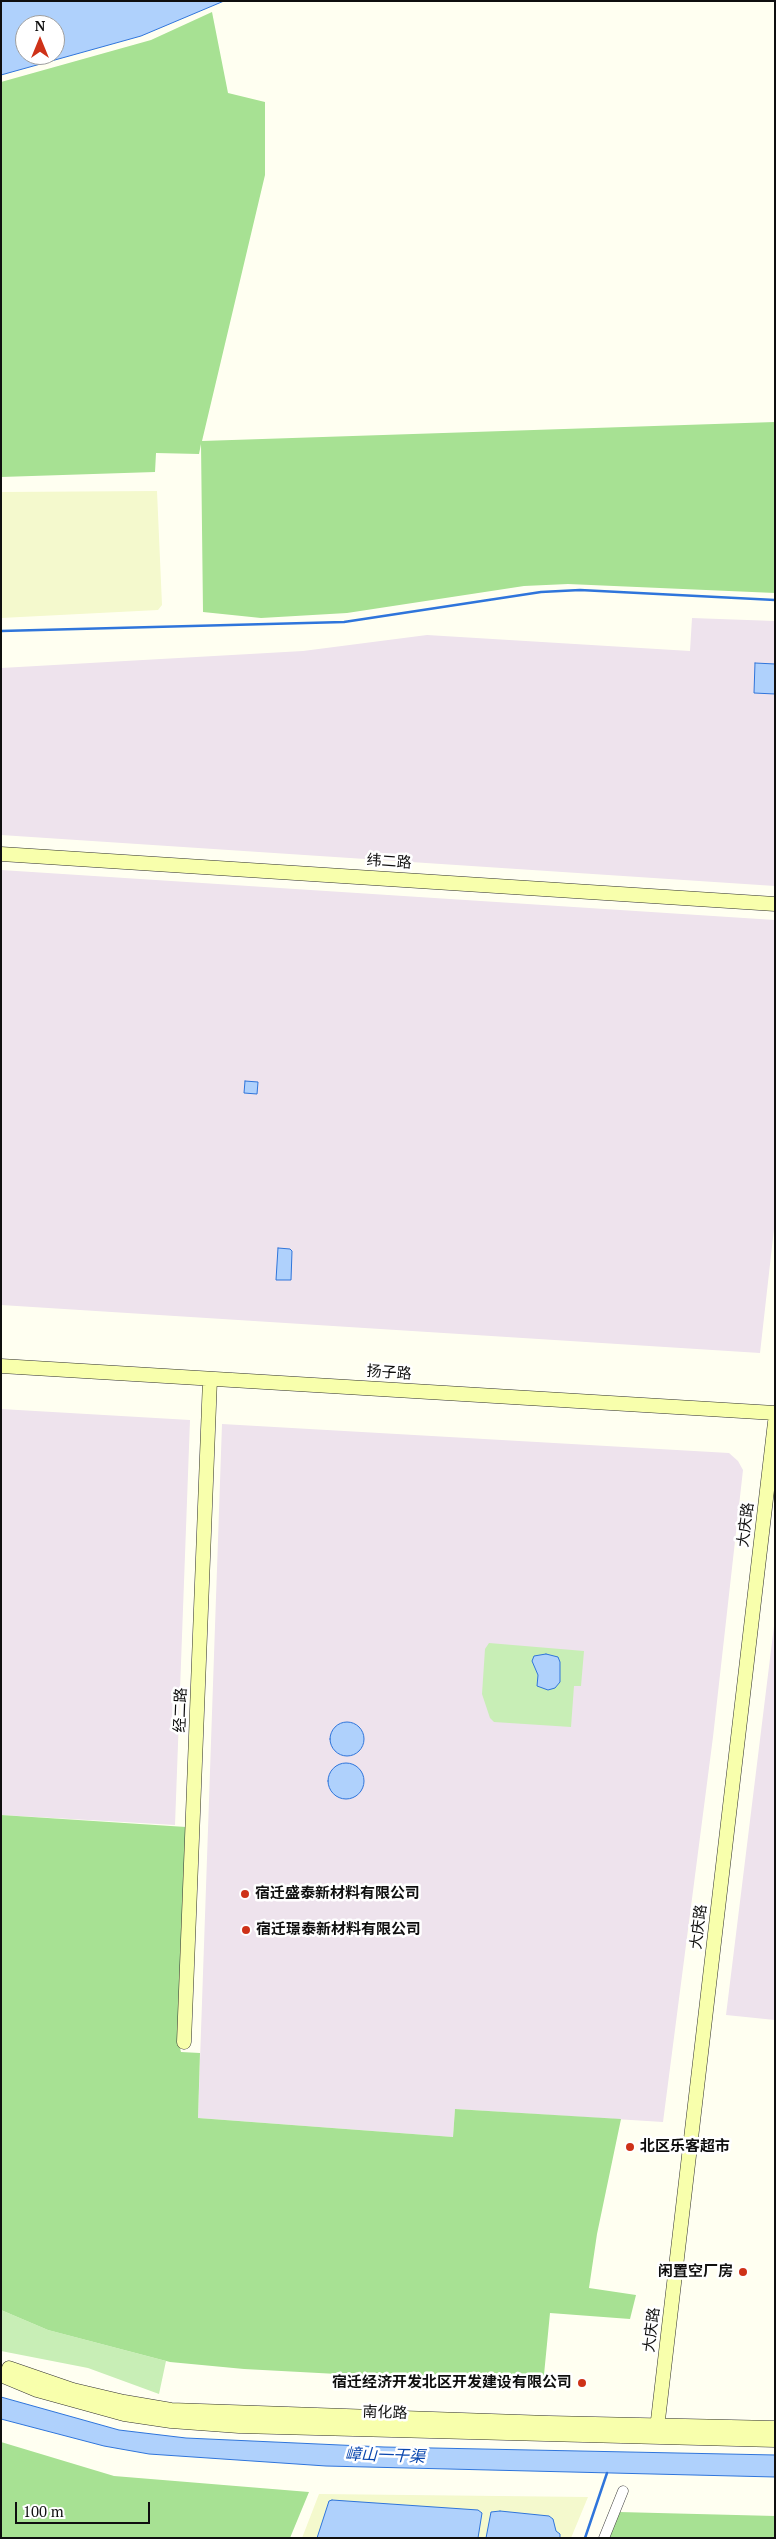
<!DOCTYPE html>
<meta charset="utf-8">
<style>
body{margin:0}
#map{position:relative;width:776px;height:2539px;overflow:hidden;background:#fffff1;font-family:"PT Serif",serif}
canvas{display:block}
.frame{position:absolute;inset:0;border:2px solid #0f0f0f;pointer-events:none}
.north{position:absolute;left:15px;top:15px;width:50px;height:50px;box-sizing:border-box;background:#fff;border:1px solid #9f9f9f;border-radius:50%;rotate:0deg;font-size:14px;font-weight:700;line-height:20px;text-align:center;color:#0f0f0f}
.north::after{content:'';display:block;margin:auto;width:18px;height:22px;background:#ce3218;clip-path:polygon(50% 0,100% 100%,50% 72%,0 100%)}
.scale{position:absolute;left:15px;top:2502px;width:135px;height:22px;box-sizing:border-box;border:2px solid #0f0f0f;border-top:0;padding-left:6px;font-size:15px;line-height:18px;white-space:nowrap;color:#0f0f0f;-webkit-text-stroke:4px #fff;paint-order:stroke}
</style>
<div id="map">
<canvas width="776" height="2539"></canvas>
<div class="frame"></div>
<div class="north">N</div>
<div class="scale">100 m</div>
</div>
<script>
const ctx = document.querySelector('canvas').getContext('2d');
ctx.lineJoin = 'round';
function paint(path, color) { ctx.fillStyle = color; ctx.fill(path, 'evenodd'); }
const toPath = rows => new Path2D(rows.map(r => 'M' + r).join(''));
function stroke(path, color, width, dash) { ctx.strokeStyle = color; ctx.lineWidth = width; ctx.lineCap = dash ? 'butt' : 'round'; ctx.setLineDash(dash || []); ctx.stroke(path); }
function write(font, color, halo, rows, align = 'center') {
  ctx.font = font + ' "PT Serif","Noto Sans SC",serif'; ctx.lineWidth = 5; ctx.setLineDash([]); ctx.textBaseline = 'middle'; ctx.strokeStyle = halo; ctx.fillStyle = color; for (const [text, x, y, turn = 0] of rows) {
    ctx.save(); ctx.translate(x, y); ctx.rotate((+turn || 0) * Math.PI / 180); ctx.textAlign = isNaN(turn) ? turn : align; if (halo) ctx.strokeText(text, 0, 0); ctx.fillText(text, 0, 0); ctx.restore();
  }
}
const industrial = toPath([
 [692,618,775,621,775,886,1,835,1,668,303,651,427,635,690,651],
 [1,870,775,920,775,1220,760,1353,1,1305],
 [1,1409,190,1420,175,1825,1,1815],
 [222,1424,729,1453,738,1461,743,1470,713,1737,663,2122,455,2109,453,2137,198,2118],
 [775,1618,775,2020,726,2015]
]);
const farmland = toPath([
 [157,491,162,605,158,610,1,618,1,492],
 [319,2494,588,2497,571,2538,302,2538]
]);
const green = toPath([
 [489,1643,584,1651,581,1686,574,1686,571,1727,494,1722,490,1718,482,1694,485,1649],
 [1,2310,48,2330,166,2361,159,2394,88,2368,1,2351]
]);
const forest = toPath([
 [212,12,228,93,265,102,265,175,202,441,775,422,775,593,568,584,524,586,347,613,261,618,203,612,201,444,199,454,156,453,155,472,1,477,1,82,151,40],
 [1,1815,186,1827,178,2040,181,2052,200,2053,198,2118,453,2137,455,2109,621,2119,597,2234,589,2288,636,2295,630,2319,550,2313,543,2385,244,2369,170,2362,48,2330,1,2310],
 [1,2442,114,2476,309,2492,290,2538,1,2538],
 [619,2512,775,2516,775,2538,608,2538]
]);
const water = toPath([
 [1,1,224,1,141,36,1,75,1,1],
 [25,25,55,25,55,55,25,55,25,25],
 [755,663,775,664,775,694,754,693,755,663],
 [245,1081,258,1082,257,1094,244,1093,245,1081],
 [278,1248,290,1249,292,1251,291,1280,276,1280,278,1248],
 [546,1654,558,1657,560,1662,560,1682,555,1688,548,1690,537,1686,538,1675,532,1661,534,1656,546,1654],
 '330 1739a17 17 0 1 1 34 0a17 17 0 1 1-34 0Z',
 '328 1781a18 18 0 1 1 36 0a18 18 0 1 1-36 0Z',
 [1,2397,119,2430,186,2438,384,2447,775,2455,775,2477,326,2466,149,2454,104,2446,1,2419,1,2397],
 [332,2500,478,2510,482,2513,478,2538,317,2538,329,2501,332,2500],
 [500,2511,549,2516,553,2519,556,2531,560,2534,560,2538,486,2538,491,2512,500,2511]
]);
const stream = toPath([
 [1,631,344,622,541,592,580,590,775,600],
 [585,2538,607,2473]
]);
const street = toPath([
 [604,2538,623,2491]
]);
const secondary = toPath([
 [1,854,775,904],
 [1,1366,775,1413],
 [184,2042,210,1379],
 [9,2368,73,2390,124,2402,171,2410,549,2423,775,2428],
 [1,2375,37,2390,124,2414,171,2421,239,2426,775,2440],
 [656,2437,775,1422]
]);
const markers = [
 [245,1894,5,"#ce3218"],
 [246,1930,5,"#ce3218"],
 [630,2147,5,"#ce3218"],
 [743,2272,5,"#ce3218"],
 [582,2383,5,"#ce3218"]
];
const streetNames = [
 ["纬二路",389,862,4],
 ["扬子路",389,1373,4],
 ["大庆路",746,1525,-83],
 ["经二路",181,1710,-88],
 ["大庆路",699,1927,-83],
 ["大庆路",652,2330,-83],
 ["南化路",385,2413,2]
];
const poiNames = [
 ["宿迁盛泰新材料有限公司",255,1894],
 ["宿迁璟泰新材料有限公司",256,1930],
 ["北区乐客超市",640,2147],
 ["闲置空厂房",733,2272,"right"],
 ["宿迁经济开发北区开发建设有限公司",572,2383,"right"]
];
const waterNames = [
 ["嶂山一干渠",385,2456,2]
];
paint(industrial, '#eee3ed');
paint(farmland, '#f4f9cd');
paint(green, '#c8eeb6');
paint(forest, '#a7e193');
paint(water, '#afd1fc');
stroke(water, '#2f75db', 1);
stroke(stream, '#2f75db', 2.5);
stroke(street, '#424242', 11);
stroke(secondary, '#313131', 15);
stroke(street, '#fff', 10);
stroke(secondary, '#f8ffac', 14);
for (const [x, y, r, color] of markers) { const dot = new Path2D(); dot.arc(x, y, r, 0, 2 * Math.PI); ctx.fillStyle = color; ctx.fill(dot); stroke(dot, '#fff', 2); }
write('15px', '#0f0f0f', '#fff', streetNames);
write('bold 15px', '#0f0f0f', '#fff', poiNames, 'left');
write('italic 16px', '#0a47af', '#fff', waterNames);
</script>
